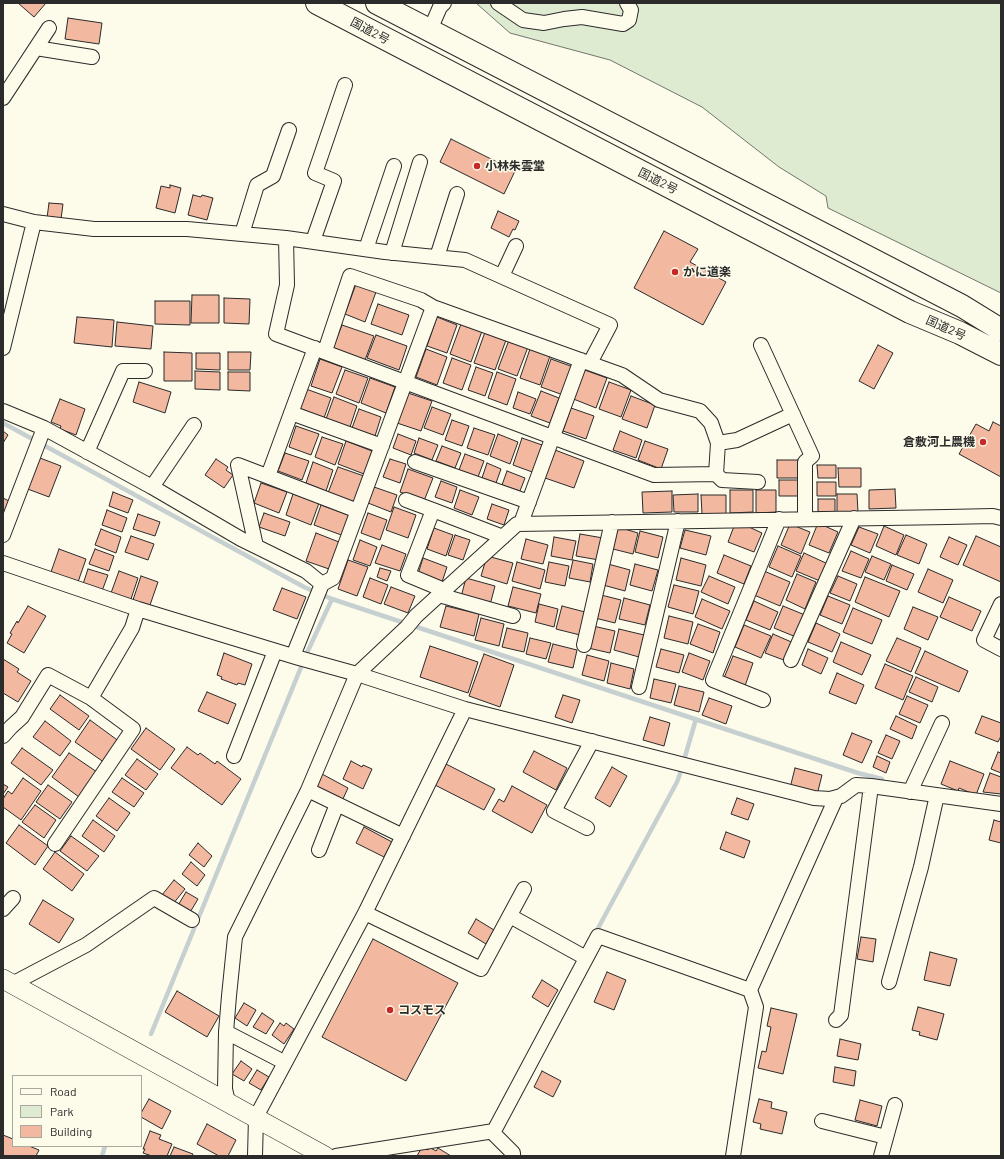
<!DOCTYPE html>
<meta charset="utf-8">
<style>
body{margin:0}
#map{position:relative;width:1004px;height:1159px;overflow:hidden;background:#fdfbea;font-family:Barlow,sans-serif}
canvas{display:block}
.frame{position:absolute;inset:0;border:4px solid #2b2b2b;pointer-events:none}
.legend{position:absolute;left:12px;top:1075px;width:130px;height:72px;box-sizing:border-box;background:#fdfbea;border:1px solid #a9a89e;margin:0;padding:5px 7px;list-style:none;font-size:12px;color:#2b2b2b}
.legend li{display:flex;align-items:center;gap:8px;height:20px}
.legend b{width:20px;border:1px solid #a9a89e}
</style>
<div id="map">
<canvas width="1004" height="1159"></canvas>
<div class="frame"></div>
<ul class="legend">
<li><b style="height:5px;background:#fdfbea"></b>Road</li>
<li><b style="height:11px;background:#deebd1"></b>Park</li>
<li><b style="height:11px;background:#f2b8a0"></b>Building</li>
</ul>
</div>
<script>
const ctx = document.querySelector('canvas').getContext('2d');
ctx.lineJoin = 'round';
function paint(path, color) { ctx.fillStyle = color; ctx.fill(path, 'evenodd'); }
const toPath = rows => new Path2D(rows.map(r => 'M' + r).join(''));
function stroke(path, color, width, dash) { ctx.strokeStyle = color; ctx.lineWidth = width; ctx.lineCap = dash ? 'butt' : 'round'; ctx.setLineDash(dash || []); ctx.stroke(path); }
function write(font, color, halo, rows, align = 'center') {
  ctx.font = font + ' Barlow,"Noto Sans JP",sans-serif'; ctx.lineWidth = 3; ctx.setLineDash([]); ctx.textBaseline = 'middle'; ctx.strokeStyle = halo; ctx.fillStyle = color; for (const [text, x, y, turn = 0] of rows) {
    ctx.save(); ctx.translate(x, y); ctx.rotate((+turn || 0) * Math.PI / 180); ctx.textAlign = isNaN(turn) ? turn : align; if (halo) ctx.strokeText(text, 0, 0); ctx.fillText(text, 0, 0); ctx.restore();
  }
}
const green = toPath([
 [476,3,1001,3,1001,293,828,208,826,196,779,167,702,107,610,60,510,33,476,3]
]);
const stream = toPath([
 [3,423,304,587,332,599,858,773,882,779],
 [684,760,696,719],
 [596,932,677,782,681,771],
 [151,1034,306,655,332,599],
 [102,1156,105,1146]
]);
const building = toPath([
 [18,3,46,3,34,17,18,3],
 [68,18,102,23,99,44,65,39,68,18],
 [451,139,515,171,504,194,440,162,451,139],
 [170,185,181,188,175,213,156,208,161,186,170,188,170,185],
 [193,195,201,197,202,195,213,198,207,220,188,215,193,195],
 [49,203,63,204,61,219,47,218,49,203],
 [498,211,519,221,515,230,513,229,509,237,491,228,498,211],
 [664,231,698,249,690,262,726,282,703,325,634,288,664,231],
 [356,284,376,292,365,322,345,314,356,284],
 [192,295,219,295,219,323,191,323,192,295],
 [224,298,250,299,249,324,224,323,224,298],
 [155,301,190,301,190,325,155,324,155,301],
 [378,304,409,315,402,335,371,324,378,304],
 [77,317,114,320,112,347,74,343,77,317],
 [437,317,457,325,447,353,427,346,437,317],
 [117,322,153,326,151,349,115,346,117,322],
 [461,324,482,331,471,362,450,354,461,324],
 [342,325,374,336,365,360,333,348,342,325],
 [485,332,506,340,495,370,474,363,485,332],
 [376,335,407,346,399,370,367,358,376,335],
 [509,340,528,347,517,376,498,369,509,340],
 [878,345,893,353,874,389,859,381,878,345],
 [426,349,447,357,437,385,416,377,426,349],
 [530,349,550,356,540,385,520,378,530,349],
 [164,352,192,353,192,381,164,381,164,352],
 [228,352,251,352,250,370,228,370,228,352],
 [196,353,220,353,220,370,196,369,196,353],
 [452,358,471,365,462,390,443,383,452,358],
 [320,359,342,367,332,393,311,386,320,359],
 [551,359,576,368,566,396,541,387,551,359],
 [476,367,493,373,485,396,468,390,476,367],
 [582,369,607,378,596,408,571,398,582,369],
 [345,370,368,378,359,403,336,394,345,370],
 [195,371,220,372,220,390,195,389,195,371],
 [228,372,250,372,250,391,228,390,228,372],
 [497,372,516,379,507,405,488,398,497,372],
 [370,378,395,387,386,413,361,403,370,378],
 [139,382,171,392,165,413,133,402,139,382],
 [609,382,631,390,621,417,599,409,609,382],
 [306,389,331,398,324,418,299,408,306,389],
 [541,391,559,398,550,423,531,416,541,391],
 [518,392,536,399,530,414,513,408,518,392],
 [408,393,432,401,421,431,397,423,408,393],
 [631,396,655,405,647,428,622,419,631,396],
 [334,397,357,406,350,427,326,419,334,397],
 [60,399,85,409,76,435,60,429,61,426,51,422,60,399],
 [432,407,451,414,443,435,424,428,432,407],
 [571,408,594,416,586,439,563,431,571,408],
 [359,409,381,417,375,436,352,428,359,409],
 [452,420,469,426,462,446,445,440,452,420],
 [993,422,1001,426,1001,477,959,454,976,424,989,431,993,422],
 [296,426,319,434,311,455,289,447,296,426],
 [474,428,495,435,488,455,467,448,474,428],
 [3,431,8,435,3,443,3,431],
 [620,431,642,440,636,458,613,450,620,431],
 [398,434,416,441,411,455,393,448,398,434],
 [498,434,518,442,510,464,490,456,498,434],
 [322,437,343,444,335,465,315,457,322,437],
 [419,438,438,445,432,460,414,453,419,438],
 [522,438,545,446,535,473,513,465,522,438],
 [346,441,372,451,364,474,338,464,346,441],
 [645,441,668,449,661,469,638,460,645,441],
 [442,446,461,453,455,468,436,461,442,446],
 [555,450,584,461,574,488,545,478,555,450],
 [285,453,309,461,302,480,278,471,285,453],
 [465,454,484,461,478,477,459,470,465,454],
 [40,458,61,466,49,497,25,488,40,458],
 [216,459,228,467,226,470,233,475,224,488,205,475,216,459],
 [390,459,406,464,400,483,383,477,390,459],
 [777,460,799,460,799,478,777,478,777,460],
 [313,462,333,470,326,491,306,483,313,462],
 [487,463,501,469,496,483,482,478,487,463],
 [817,465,836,465,836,478,818,478,817,465],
 [338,467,364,476,354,503,328,493,338,467],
 [838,468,861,468,861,487,839,487,838,468],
 [408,469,433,478,424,501,400,492,408,469],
 [507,471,525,478,520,491,502,485,507,471],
 [779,480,800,480,800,496,779,496,779,480],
 [441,481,457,487,452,503,435,497,441,481],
 [817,482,836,482,836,496,817,496,817,482],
 [261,483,287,492,279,513,254,503,261,483],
 [374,487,397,495,391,512,368,503,374,487],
 [895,489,896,508,869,509,869,490,895,489],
 [460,490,479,497,472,515,454,508,460,490],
 [730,490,753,490,753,512,730,513,730,490],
 [756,490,776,490,776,512,756,513,756,490],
 [672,491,672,512,643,513,642,492,672,491],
 [113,492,133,500,128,513,109,506,113,492],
 [293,494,319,503,311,525,286,515,293,494],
 [698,494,698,512,674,512,673,495,698,494],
 [837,494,857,494,858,512,837,512,837,494],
 [701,495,726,495,726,514,702,514,701,495],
 [3,498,9,501,3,517,3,498],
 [818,499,835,499,835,512,818,512,818,499],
 [492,504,509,510,504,525,487,519,492,504],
 [321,505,351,516,344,536,314,525,321,505],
 [394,507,416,515,408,538,386,530,394,507],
 [107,510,127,518,122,532,102,525,107,510],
 [264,513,290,522,285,536,259,527,264,513],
 [368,513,387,520,380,540,361,533,368,513],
 [138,514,160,522,155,536,133,529,138,514],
 [736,521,762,533,754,552,728,542,736,521],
 [818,523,838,532,829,553,809,545,818,523],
 [790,524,810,532,801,554,781,545,790,524],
 [884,526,904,535,896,555,876,546,884,526],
 [618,527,638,533,633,554,613,549,618,527],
 [859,527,878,534,870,553,851,545,859,527],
 [434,528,453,535,446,556,427,549,434,528],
 [101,529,121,537,116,553,95,545,101,529],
 [685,530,711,536,706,555,680,548,685,530],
 [640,531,663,537,658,558,635,552,640,531],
 [316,533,339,542,329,569,306,561,316,533],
 [580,534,603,538,599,560,576,556,580,534],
 [455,535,470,540,463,560,448,555,455,535],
 [906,535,927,544,919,564,897,555,906,535],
 [131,536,154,544,148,560,125,552,131,536],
 [976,536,1001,547,1001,582,963,565,976,536],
 [554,537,576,541,572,560,551,556,554,537],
 [949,537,967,545,958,565,940,557,949,537],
 [526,539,548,545,543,564,521,559,526,539],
 [360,540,377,547,370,566,353,560,360,540],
 [382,545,406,554,400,571,375,563,382,545],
 [778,546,801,556,792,577,769,567,778,546],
 [59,549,86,559,78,582,51,572,59,549],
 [95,549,114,556,109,571,89,564,95,549],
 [851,551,869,559,861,578,842,571,851,551],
 [804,553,828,564,820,581,796,571,804,553],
 [724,555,751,566,744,584,717,573,724,555],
 [487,556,513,563,507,584,481,576,487,556],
 [872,556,891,564,884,580,865,572,872,556],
 [423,558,447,567,442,582,418,574,423,558],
 [681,558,706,565,701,586,676,580,681,558],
 [348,560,368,567,357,596,338,589,348,560],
 [573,560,593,564,590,582,569,578,573,560],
 [517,562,545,570,540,589,512,581,517,562],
 [549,562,569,566,565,586,545,582,549,562],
 [608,564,630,570,625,591,603,585,608,564],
 [635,564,658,570,652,591,630,585,635,564],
 [892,565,914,574,907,590,886,581,892,565],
 [380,568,391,571,387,581,377,577,380,568],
 [88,569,108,575,102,591,83,584,88,569],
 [928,569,953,580,943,603,918,592,928,569],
 [119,571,138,578,131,599,111,593,119,571],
 [764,571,790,582,780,606,754,595,764,571],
 [797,574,816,582,805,609,786,600,797,574],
 [141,576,158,582,150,605,133,600,141,576],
 [709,576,735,587,728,604,701,592,709,576],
 [838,576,857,584,850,601,830,593,838,576],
 [865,577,900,591,889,617,855,602,865,577],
 [370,578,388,585,381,604,363,597,370,578],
 [466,578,495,586,490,605,461,597,466,578],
 [674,585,699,591,693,614,668,607,674,585],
 [391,587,415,596,408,613,384,604,391,587],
 [513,587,541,594,536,613,508,606,513,587],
 [282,588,306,597,297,619,273,610,282,588],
 [601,595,621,600,615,623,595,618,601,595],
 [828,596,850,605,842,624,820,615,828,596],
 [949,597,981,611,972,631,940,617,949,597],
 [624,598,650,605,645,625,619,619,624,598],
 [702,599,730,611,722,629,695,617,702,599],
 [754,601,778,612,770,630,746,620,754,601],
 [539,604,558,609,554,627,535,622,539,604],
 [28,606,46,616,24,653,7,643,12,634,10,633,17,621,18,623,28,606],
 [446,606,479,614,474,636,440,627,446,606],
 [562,606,585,612,580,635,556,629,562,606],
 [783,606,805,615,796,637,774,628,783,606],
 [913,607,938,617,928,640,904,629,913,607],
 [853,608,882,620,872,644,843,632,853,608],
 [669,616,693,622,688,644,664,638,669,616],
 [481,618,504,624,499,646,475,640,481,618],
 [816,623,840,634,832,652,808,642,816,623],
 [698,624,720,632,713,653,690,644,698,624],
 [744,625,771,636,761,658,735,647,744,625],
 [593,626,615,631,610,653,588,648,593,626],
 [507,628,528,633,524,652,502,647,507,628],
 [619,629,644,635,639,657,614,650,619,629],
 [773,634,796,644,789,662,765,653,773,634],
 [530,638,551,643,546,659,526,654,530,638],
 [897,638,921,648,911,672,886,661,897,638],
 [841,642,871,655,862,675,833,662,841,642],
 [553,644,577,650,573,668,548,662,553,644],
 [430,646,478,662,468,693,420,677,430,646],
 [661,649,684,655,679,673,656,667,661,649],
 [808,649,828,658,821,674,802,665,808,649],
 [925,651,968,671,959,692,915,673,925,651],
 [224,653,252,664,245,685,238,683,237,685,221,679,222,677,217,675,224,653],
 [689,653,710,661,703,680,682,672,689,653],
 [484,654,514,665,500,707,469,696,484,654],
 [587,655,609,661,604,681,582,675,587,655],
 [733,656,753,663,745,686,724,678,733,656],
 [3,659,19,669,17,672,31,681,18,702,3,693,3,659],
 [611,663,634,669,630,689,607,683,611,663],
 [885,664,913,676,903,700,875,688,885,664],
 [837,673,864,685,856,704,829,693,837,673],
 [916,677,938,687,932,702,909,692,916,677],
 [654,679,676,684,671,703,650,698,654,679],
 [679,686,704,692,699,712,674,705,679,686],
 [207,692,236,704,228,724,198,711,207,692],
 [60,695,89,716,79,730,50,709,60,695],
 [563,695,580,700,572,723,555,717,563,695],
 [907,696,928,705,920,723,899,714,907,696],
 [709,698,732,706,726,724,702,715,709,698],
 [896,716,917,726,912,739,890,729,896,716],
 [982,716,1001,723,1001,736,998,742,975,733,982,716],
 [650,717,670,723,664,746,643,740,650,717],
 [90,720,120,742,105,763,75,742,90,720],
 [45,721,71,741,60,756,33,737,45,721],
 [146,728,175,749,160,770,131,749,146,728],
 [852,733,872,741,862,763,843,755,852,733],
 [886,735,900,741,892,759,878,753,886,735],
 [187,747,198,755,200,753,215,764,217,761,241,779,222,805,171,768,187,747],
 [22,748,53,770,41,785,11,763,22,748],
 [534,751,567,768,556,790,523,772,534,751],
 [998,752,1001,753,1001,773,991,769,998,752],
 [69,753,97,772,79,797,52,777,69,753],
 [877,756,890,762,886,773,873,767,877,756],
 [137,759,158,774,146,790,125,775,137,759],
 [351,761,362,767,363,765,372,769,363,789,343,779,351,761],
 [950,761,984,774,976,795,959,788,958,791,941,784,950,761],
 [446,764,495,789,484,810,435,785,446,764],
 [612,767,627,776,610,807,595,798,612,767],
 [795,768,822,775,817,795,790,788,795,768],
 [990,773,1001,777,1001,794,983,792,990,773],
 [322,774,348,788,342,801,315,787,322,774],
 [23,778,41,791,21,820,3,807,3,799,8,791,12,794,23,778],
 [122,778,144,793,134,807,112,792,122,778],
 [3,784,8,787,3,794,3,784],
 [48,785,72,802,60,819,36,802,48,785],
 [512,786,547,805,532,833,492,811,499,799,504,802,512,786],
 [109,798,130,813,117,831,96,816,109,798],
 [737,798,754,804,748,820,731,814,737,798],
 [35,805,56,820,44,838,22,822,35,805],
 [93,820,115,836,104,852,82,836,93,820],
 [994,820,1001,822,1001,843,989,840,994,820],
 [19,825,48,846,35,865,6,843,19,825],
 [364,827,392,842,384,857,356,843,364,827],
 [726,832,750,841,744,858,720,849,726,832],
 [71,836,99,856,87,871,60,851,71,836],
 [198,843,212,856,204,867,189,855,198,843],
 [55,852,84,874,72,891,43,869,55,852],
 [191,862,205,875,197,886,182,874,191,862],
 [174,880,185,889,173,904,162,895,174,880],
 [186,892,198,899,189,914,177,907,186,892],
 [43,900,74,919,59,943,29,924,43,900],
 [476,919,494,930,486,944,468,933,476,919],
 [861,937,876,939,873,962,857,959,861,937],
 [373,939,458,983,406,1081,322,1037,373,939],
 [930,952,957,959,950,986,924,980,930,952],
 [607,972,626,980,614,1010,594,1002,607,972],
 [542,980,558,990,548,1007,532,997,542,980],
 [177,991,219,1016,207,1037,165,1012,177,991],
 [244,1003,256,1010,247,1026,235,1018,244,1003],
 [918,1007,944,1014,937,1040,919,1035,920,1032,912,1030,918,1007],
 [771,1008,797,1014,783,1074,758,1068,762,1051,766,1052,771,1027,767,1026,771,1008],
 [262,1013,274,1021,266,1034,253,1027,262,1013],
 [280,1023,284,1026,286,1023,294,1029,284,1044,272,1035,280,1023],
 [840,1039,861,1044,858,1060,837,1056,840,1039],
 [241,1061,252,1069,244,1081,232,1074,241,1061],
 [835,1067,856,1071,854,1086,833,1082,835,1067],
 [257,1070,269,1077,261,1090,249,1083,257,1070],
 [542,1071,561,1081,553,1097,534,1087,542,1071],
 [149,1099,171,1111,162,1129,141,1117,141,1113,149,1099],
 [759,1099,772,1102,771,1108,787,1112,782,1134,760,1129,761,1124,753,1122,759,1099],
 [860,1100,882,1106,877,1126,855,1120,860,1100],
 [207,1124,236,1140,228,1156,219,1156,197,1144,207,1124],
 [150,1131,161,1135,159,1139,172,1144,167,1156,152,1156,143,1153,145,1149,143,1149,150,1131],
 [3,1135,13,1139,13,1146,29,1146,39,1150,36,1156,3,1156,3,1135],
 [174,1147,193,1154,192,1156,170,1156,174,1147],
 [422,1147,428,1150,429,1147,436,1151,438,1148,451,1156,417,1156,422,1147]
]);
const street = toPath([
 [498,3,523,20,544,23,564,19,582,17,623,24,629,20,631,10,627,3],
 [430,30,440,7,444,3],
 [36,48,92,57],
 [3,98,49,28],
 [3,214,34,222,94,229,187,229,286,238,385,252,465,260,610,325,590,363],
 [242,234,257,185,273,176,289,130],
 [286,238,287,285,276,334,654,475,716,474,718,443,711,423,700,411,659,400,622,375,433,307,421,300,350,276,325,351],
 [313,241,334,181,315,173,345,85],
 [366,249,394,166],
 [392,253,420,162],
 [437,257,457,194],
 [502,276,516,246],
 [761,345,812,456,805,462,805,519],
 [3,348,34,222],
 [3,411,44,428,152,487,241,539,306,571,322,584,293,656],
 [291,413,382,446],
 [718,443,737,440,793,414],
 [87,452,123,371,145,371],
 [415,462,529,502],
 [716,474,722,480,758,482],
 [268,476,315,348],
 [152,487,194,425],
 [406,500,433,510],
 [521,523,581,360],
 [3,535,44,428],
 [256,546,238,465,358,511],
 [3,563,138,609,299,658,357,674,465,709,814,798,830,799,841,796,856,785,871,786,1001,804],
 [322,584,333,578,433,307],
 [444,590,408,575,433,510,503,537],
 [439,595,513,616],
 [1001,604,984,640,1001,649],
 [584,645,612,522],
 [791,660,854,518],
 [639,687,678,521],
 [763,700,713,680,779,519],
 [3,736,11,727,22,717,48,675,91,698],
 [234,756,275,651],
 [308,790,357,674,407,627,416,616,517,524,947,517,993,516,1001,518],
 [910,792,942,723],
 [587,828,554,811,592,741],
 [55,844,133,729,91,698,132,628,138,609],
 [319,850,337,804],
 [3,909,13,898],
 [365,913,481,969,524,889],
 [510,916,586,958],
 [889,982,921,867,937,795],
 [12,984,86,945,154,898,192,920],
 [836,1020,841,1015,871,786],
 [226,1032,278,1059],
 [228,1102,225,1089,226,1032,229,996,235,937,308,790,403,836],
 [822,1121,886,1137],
 [494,1131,495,1135,513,1153,513,1156],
 [255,1156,256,1117,365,913,465,709],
 [336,1156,494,1131,598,936,750,990],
 [733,1156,756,1007,750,990,836,798],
 [881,1156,895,1105]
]);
const secondary = toPath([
 [3,979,325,1156]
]);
const highway = toPath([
 [317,3,910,312,960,333,1001,354],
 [377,3,962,306,1001,330]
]);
const markers = [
 [477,166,4,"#c62828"],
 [675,272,4,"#c62828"],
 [983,442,4,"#c62828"],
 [390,1010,4,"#c62828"]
];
const streetNames = [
 ["国道2号",370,31,28],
 ["国道2号",658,181,27],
 ["国道2号",946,328,24]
];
const poiNames = [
 ["小林朱雲堂",485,166],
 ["かに道楽",683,272],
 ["倉敷河上農機",975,442,"right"],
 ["コスモス",398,1010]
];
paint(green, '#deebd1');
stroke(green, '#74746e', 1);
stroke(stream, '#c7d0d0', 4.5);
paint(building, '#f2b8a0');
stroke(building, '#2b2b2b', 1);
stroke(street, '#2b2b2b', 16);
stroke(secondary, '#2b2b2b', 20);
stroke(highway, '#2b2b2b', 24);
stroke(street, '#fdfbea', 14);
stroke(secondary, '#fdfbea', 19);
stroke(highway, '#fdfbea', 22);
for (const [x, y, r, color] of markers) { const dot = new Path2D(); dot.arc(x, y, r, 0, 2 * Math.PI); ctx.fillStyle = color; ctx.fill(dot); stroke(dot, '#fdfbea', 1.5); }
write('12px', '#2b2b2b', '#fdfbea', streetNames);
write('bold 12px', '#2b2b2b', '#fdfbea', poiNames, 'left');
</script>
